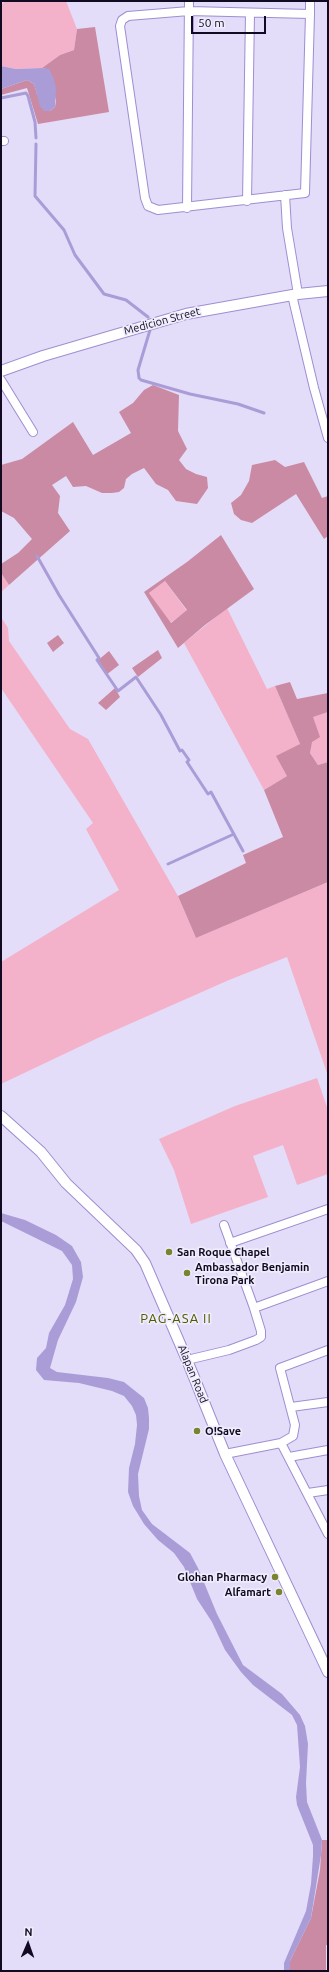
<!DOCTYPE html>
<style>
body{margin:0}
#map{position:relative;width:329px;height:1972px;overflow:hidden;background:#e3ddf9;font-family:Ubuntu,sans-serif}
canvas{display:block}
.frame{position:absolute;inset:0;border:2px solid #120a23;pointer-events:none}
.north{position:absolute;left:8px;top:1924px;width:40px;height:40px;-webkit-text-stroke:3px #efecfb;paint-order:stroke;rotate:2deg;font-size:11px;font-weight:700;line-height:16px;text-align:center;color:#120a23}
.north::after{content:'';display:block;margin:auto;width:14px;height:18px;background:#120a23;clip-path:polygon(50% 0,100% 100%,50% 72%,0 100%)}
.scale{position:absolute;left:191px;top:16px;width:75px;height:18px;box-sizing:border-box;border:2px solid #120a23;border-top:0;padding-left:5px;font-size:12px;line-height:14px;white-space:nowrap;color:#120a23;-webkit-text-stroke:3px #efecfb;paint-order:stroke}
</style>
<div id="map">
<canvas width="329" height="1972"></canvas>
<div class="frame"></div>
<div class="north">N</div>
<div class="scale">50 m</div>
</div>
<script>
const ctx = document.querySelector('canvas').getContext('2d');
ctx.lineJoin = 'round';
function paint(path, color) { ctx.fillStyle = color; ctx.fill(path, 'evenodd'); }
const toPath = rows => new Path2D(rows.map(r => 'M' + r).join(''));
function stroke(path, color, width, dash) { ctx.strokeStyle = color; ctx.lineWidth = width; ctx.lineCap = dash ? 'butt' : 'round'; ctx.setLineDash(dash || []); ctx.stroke(path); }
function write(font, color, halo, rows, align = 'center') {
  ctx.font = font + ' Ubuntu,sans-serif'; ctx.lineWidth = 3.5; ctx.setLineDash([]); ctx.textBaseline = 'middle'; ctx.strokeStyle = halo; ctx.fillStyle = color; for (const [text, x, y, turn = 0] of rows) {
    ctx.save(); ctx.translate(x, y); ctx.rotate((+turn || 0) * Math.PI / 180); ctx.textAlign = isNaN(turn) ? turn : align; if (halo) ctx.strokeText(text, 0, 0); ctx.fillText(text, 0, 0); ctx.restore();
  }
}
const green = toPath([
 [5,1,13,2,16,1,66,1,77,29,74,50,60,55,42,68,16,69,1,66,1,5],
 [1,573,9,585,1,592],
 [165,581,187,611,170,623,149,593],
 [227,608,267,689,275,686,300,744,287,776,264,790,184,643],
 [1,617,8,628,9,641,70,729,88,739,178,896,196,938,328,882,328,1076,287,957,229,980,100,1037,1,1084,1,962,119,890,86,829,93,823,1,688],
 [328,712,328,762,318,765,310,753,312,717],
 [317,1078,328,1110,328,1174,297,1185,283,1145,253,1156,268,1197,191,1224,174,1170,159,1139,235,1106]
]);
const forest = toPath([
 [95,27,109,112,38,124,27,88,1,95,1,89,27,80,34,84,37,94,50,111,55,107,56,101,49,70,42,68,60,55,74,50,77,29],
 [153,385,179,395,178,431,187,449,179,460,186,469,196,474,207,477,208,488,197,504,176,501,168,490,156,484,144,468,132,474,126,479,124,488,119,492,112,493,102,493,86,486,73,487,66,476,52,485,60,496,58,513,70,531,9,585,1,573,1,564,18,553,32,539,14,518,1,511,1,465,22,459,73,422,93,455,131,433,119,412,133,403,144,390],
 [275,460,285,467,304,462,322,498,328,496,328,536,324,539,296,494,252,523,241,520,234,514,231,503,241,495,249,481,252,465],
 [221,535,254,589,205,625,178,648,144,592,187,562],
 [165,581,187,610,171,623,149,593],
 [58,635,64,643,53,652,47,643],
 [158,650,162,658,138,677,132,668],
 [109,651,119,665,106,675,97,661],
 [290,682,297,699,328,693,328,712,313,717,320,737,312,742,310,753,318,765,328,762,328,882,196,938,178,896,246,863,243,855,283,837,264,790,287,776,276,756,300,744,275,686],
 [115,688,120,697,106,710,98,703],
 [322,1840,328,1840,328,1945,326,1945,326,1971,290,1971,290,1961,311,1918,320,1870]
]);
const water = toPath([
 [1,66,16,69,42,68,49,69,53,77,56,88,55,107,50,111,44,111,40,106,34,84,27,80,1,89],
 [1,1213,25,1220,56,1235,72,1246,81,1262,83,1277,76,1302,58,1340,50,1368,57,1372,108,1378,124,1382,144,1398,148,1408,149,1418,149,1429,138,1474,139,1496,142,1510,152,1524,190,1553,198,1568,217,1614,243,1665,282,1694,300,1715,305,1726,308,1744,306,1783,307,1802,322,1840,321,1855,311,1918,290,1961,290,1971,284,1971,284,1963,306,1911,311,1884,313,1856,313,1845,297,1805,296,1797,300,1767,297,1725,292,1715,253,1685,241,1672,225,1650,212,1622,197,1599,184,1567,174,1553,158,1540,144,1524,133,1506,128,1492,129,1468,135,1444,137,1425,136,1415,132,1406,124,1396,112,1391,79,1383,44,1380,36,1370,37,1358,46,1348,49,1333,65,1305,73,1279,72,1265,62,1251,1,1221]
]);
const stream = toPath([
 [1,98,26,93,28,96,35,122,36,138],
 [36,144,35,196,64,230,75,255,104,294,126,300,148,317],
 [150,330,138,370,139,378,141,380,190,394,238,404,264,413],
 [37,556,59,595,99,658,97,660,118,691,136,677,161,715,180,751,182,750,189,760,187,762,208,794,211,792,243,851],
 [168,864,234,834]
]);
const minor = toPath([
 [189,11,310,14,305,193,158,210,148,206,145,198,120,26,122,20,128,16,189,11],
 [310,14,310,1],
 [1,141,4,141],
 [285,195,287,228,298,294],
 [247,201,250,13],
 [187,208,189,1],
 [292,295,314,388,328,438],
 [1,380,33,432],
 [230,1243,328,1209],
 [254,1308,328,1281],
 [187,1360,229,1350,256,1340,261,1337,261,1331,254,1308,224,1225],
 [291,1407,328,1402],
 [281,1443,328,1534],
 [225,1454,281,1443,293,1436,295,1425,280,1368,328,1350],
 [289,1457,328,1450],
 [308,1493,328,1490]
]);
const tertiary = toPath([
 [1,371,43,356,186,314,298,294,328,291],
 [1,1116,41,1152,66,1183,136,1250,145,1263,187,1360,225,1454,328,1672]
]);
const markers = [
 [169,1252,4,"#7a832f"],
 [187,1273,4,"#7a832f"],
 [197,1431,4,"#7a832f"],
 [275,1577,4,"#7a832f"],
 [279,1592,4,"#7a832f"]
];
const streetNames = [
 ["Medicion Street",162,321,-15],
 ["Alapan Road",193,1374,68]
];
const poiNames = [
 ["San Roque Chapel",177,1252],
 ["Ambassador Benjamin",195,1267],
 ["Tirona Park",195,1280],
 ["O!Save",205,1431],
 ["Glohan Pharmacy",267,1577,"right"],
 ["Alfamart",271,1592,"right"]
];
const quarterNames = [
 ["PAG-ASA II",176,1319]
];
paint(green, '#f3b2ca');
paint(forest, '#cb8aa3');
paint(water, '#aa9dd7');
stroke(stream, '#aa9dd7', 3);
stroke(minor, '#9f8ed1', 10);
stroke(tertiary, '#9f8ed1', 12);
stroke(minor, '#fff', 8);
stroke(tertiary, '#fff', 10);
for (const [x, y, r, color] of markers) { const dot = new Path2D(); dot.arc(x, y, r, 0, 2 * Math.PI); ctx.fillStyle = color; ctx.fill(dot); stroke(dot, '#efecfb', 1.5); }
write('11px', '#120a23', '#efecfb', streetNames);
write('bold 11px', '#120a23', '#efecfb', poiNames, 'left');
ctx.letterSpacing = '1px';
write('13px', '#525901', '#efecfb', quarterNames);
ctx.letterSpacing = '0px';
</script>
